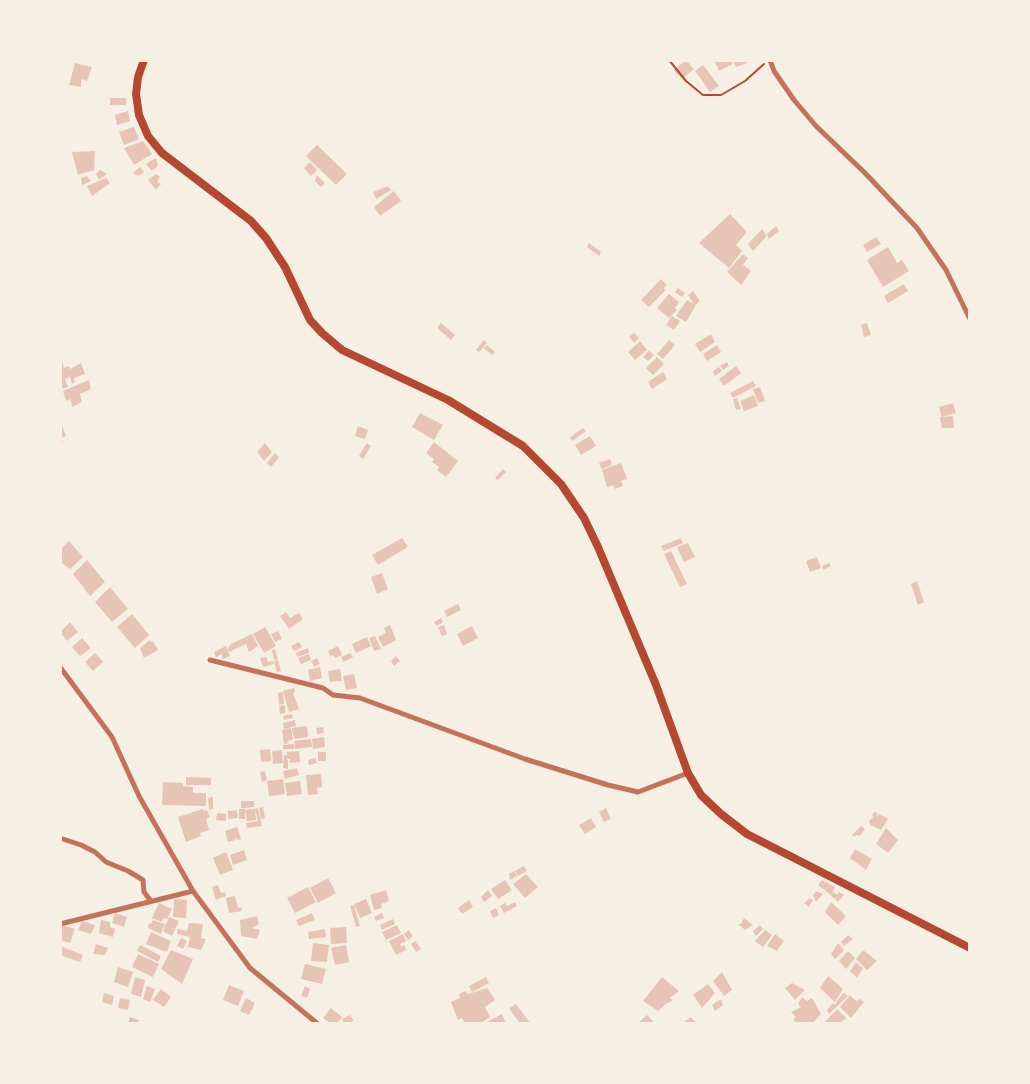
<!DOCTYPE html>
<style>
body{margin:0}
#map{position:relative;width:1030px;height:1084px;overflow:hidden;background:#f6efe4;font-family:"Source Serif 4",serif}
canvas{display:block}
.frame{position:absolute;inset:0;border:62px solid #f6efe4;pointer-events:none}
</style>
<div id="map">
<canvas width="1030" height="1084"></canvas>
<div class="frame"></div>
</div>
<script>
const ctx = document.querySelector('canvas').getContext('2d');
ctx.lineJoin = 'round';
function paint(path, color) { ctx.fillStyle = color; ctx.fill(path, 'evenodd'); }
const toPath = rows => new Path2D(rows.map(r => 'M' + r).join(''));
function stroke(path, color, width, dash) { ctx.strokeStyle = color; ctx.lineWidth = width; ctx.lineCap = dash ? 'butt' : 'round'; ctx.setLineDash(dash || []); ctx.stroke(path); }
const building = toPath([
 [686,60,694,69,682,79,674,70],
 [714,60,731,60,733,64,719,71],
 [733,60,746,60,747,63,736,67],
 [75,63,92,67,87,81,81,79,81,87,69,85],
 [703,65,719,86,710,92,695,71],
 [110,98,126,98,126,105,110,105],
 [128,111,130,121,117,125,115,115],
 [134,127,139,139,124,145,119,132],
 [143,141,152,154,134,165,124,148],
 [317,145,347,174,336,185,306,156],
 [95,151,94,170,78,175,72,152],
 [156,158,158,166,152,171,146,164],
 [310,162,317,170,311,176,304,168],
 [140,167,144,172,139,176,133,173],
 [100,170,107,174,99,180,96,174],
 [156,174,160,177,157,182,161,184,156,190,148,180],
 [317,175,325,183,321,187,315,181],
 [87,176,91,181,82,185,81,178],
 [106,178,110,183,92,196,87,186],
 [388,186,391,190,376,199,373,192],
 [394,191,401,201,380,216,374,207],
 [730,214,747,232,736,245,742,251,729,268,699,243],
 [776,226,779,231,769,239,767,234],
 [762,229,767,236,753,251,748,244],
 [876,237,881,244,867,252,863,245],
 [589,243,601,252,599,256,587,247],
 [888,247,897,263,902,260,909,271,883,287,867,260],
 [743,254,748,258,743,265,751,271,741,285,727,272],
 [661,279,667,285,664,288,665,291,649,307,641,300],
 [904,284,908,291,888,303,884,296],
 [678,288,685,293,682,297,675,292],
 [693,291,700,301,695,305,688,295],
 [669,294,679,302,675,308,677,310,669,318,657,308],
 [687,300,696,305,686,322,676,316],
 [672,316,680,321,674,330,666,325],
 [441,323,455,335,451,340,437,328],
 [867,323,871,335,864,337,861,325],
 [634,333,639,338,634,343,629,337],
 [711,334,715,342,700,352,695,344],
 [484,340,487,343,479,352,476,350],
 [669,340,675,345,663,359,657,354],
 [640,341,647,350,635,360,628,352],
 [487,345,495,352,492,355,484,348],
 [717,345,721,352,707,361,703,354],
 [649,350,654,355,648,361,643,357],
 [657,357,664,364,653,375,646,368],
 [62,361,64,368,69,366,70,369,81,363,85,374,74,378,75,382,72,384,70,377,65,379,68,387,60,389,60,362],
 [727,362,729,366,723,370,720,366],
 [736,366,741,373,724,386,719,379],
 [719,367,722,371,715,376,713,371],
 [663,372,667,379,652,389,648,382],
 [89,380,91,389,80,394,82,402,72,407,71,399,66,401,63,391],
 [753,381,756,386,733,398,730,393],
 [760,387,765,401,758,403,753,389],
 [754,395,758,406,744,411,740,401],
 [737,398,741,409,736,410,733,399],
 [953,403,956,413,942,417,953,416,954,428,942,428,940,417,942,417,939,407],
 [420,413,443,425,434,440,412,427],
 [60,420,66,436,61,438,63,443,60,444],
 [358,426,368,430,365,439,355,436],
 [583,428,586,431,572,441,570,437],
 [590,436,596,446,581,455,575,445],
 [434,442,458,461,446,477,437,470,439,467,432,462,434,459,426,453],
 [265,443,272,452,264,461,257,452],
 [367,443,371,446,363,459,359,456],
 [275,453,279,457,271,467,267,463],
 [610,459,612,465,602,469,599,463],
 [621,463,627,479,621,481,623,486,615,489,613,485,607,487,602,470],
 [503,469,506,472,498,480,495,478],
 [402,538,408,547,378,565,372,555],
 [681,538,683,543,664,551,661,546],
 [69,541,83,557,70,569,60,562,60,550],
 [688,543,695,557,684,562,677,547],
 [671,551,687,584,680,587,664,554],
 [817,557,821,568,810,572,806,561],
 [87,560,105,582,90,596,73,574],
 [829,563,831,566,823,570,822,566],
 [382,573,388,589,377,594,371,577],
 [917,581,924,602,918,605,911,584],
 [110,587,128,609,112,622,95,602],
 [458,604,461,610,447,617,444,611],
 [286,612,290,618,299,613,303,619,289,629,280,616],
 [132,614,149,635,135,648,117,627],
 [441,618,443,622,437,626,434,622],
 [70,622,78,632,67,641,60,632],
 [390,625,396,640,383,647,378,637,386,633,384,628],
 [444,625,447,634,442,636,438,627],
 [472,626,478,638,463,646,457,634],
 [265,627,276,646,264,653,253,634],
 [278,631,282,639,275,642,271,634],
 [252,634,258,646,249,652,246,644,229,652,228,648,231,644],
 [375,636,381,649,374,651,369,638],
 [367,637,371,646,356,653,352,644],
 [82,638,91,648,80,656,72,647],
 [150,640,151,642,153,641,158,650,144,658,140,648],
 [299,642,302,647,294,651,291,646],
 [226,646,230,656,223,659,221,654,216,658,214,652],
 [338,646,342,655,335,658,333,655,330,656,328,651],
 [308,648,309,653,297,657,296,653],
 [275,649,278,659,274,660,272,650],
 [95,653,103,662,93,671,85,662],
 [350,653,353,657,343,662,341,657],
 [309,654,311,660,301,664,298,658],
 [396,656,400,661,394,666,391,661],
 [266,657,268,662,273,661,274,664,263,667,260,658],
 [317,658,320,664,314,667,311,661],
 [278,660,281,671,277,672,274,661],
 [320,667,322,678,310,681,308,670],
 [340,669,342,681,330,682,328,671],
 [354,674,357,688,346,690,343,676],
 [294,688,295,692,293,693,299,709,289,712,283,691],
 [283,692,284,704,279,705,278,693],
 [285,705,285,713,280,714,279,706],
 [292,714,293,718,284,720,283,716],
 [295,720,296,726,284,729,283,723],
 [307,726,308,737,294,739,292,728],
 [323,727,324,733,317,734,316,728],
 [291,728,293,740,287,741,289,743,284,744,282,730],
 [324,737,325,747,313,749,312,739],
 [311,739,312,747,295,749,294,741],
 [294,744,294,749,283,749,283,745],
 [270,749,271,761,261,762,260,750],
 [282,750,283,763,273,764,272,751],
 [299,751,300,762,290,763,290,759,286,759,288,760,288,769,283,768,284,755,287,755,286,752],
 [318,752,326,752,326,761,318,761],
 [315,758,317,763,309,765,308,760],
 [297,768,299,775,285,779,283,771],
 [265,771,267,780,262,782,260,772],
 [321,774,322,787,317,788,318,794,308,795,306,775],
 [186,777,211,778,211,785,186,785],
 [283,779,285,794,269,796,267,781],
 [300,781,302,794,287,796,285,783],
 [163,782,183,783,183,786,193,787,193,793,206,793,206,806,162,805],
 [213,797,213,809,209,810,208,798],
 [241,801,254,801,254,807,245,808,245,805,245,808,241,808],
 [263,807,265,818,261,819,259,808],
 [258,808,262,826,247,828,246,823,258,821,255,809],
 [606,808,611,819,604,822,599,812],
 [203,809,204,811,207,810,210,817,206,819,209,830,200,833,201,836,186,842,178,817],
 [239,809,245,809,245,819,239,819],
 [255,809,256,820,247,821,245,810],
 [237,810,238,818,228,819,228,811],
 [874,812,878,813,876,817,880,814,888,819,881,830,870,825,869,821,873,817,872,815],
 [217,813,226,814,226,821,216,820],
 [591,818,596,827,585,834,579,825],
 [861,826,865,829,860,836,856,835,855,837,852,835],
 [237,827,241,839,237,840,236,837,235,840,228,842,225,831],
 [886,828,898,840,888,853,876,844],
 [855,849,872,859,866,870,850,858],
 [244,850,247,860,233,865,230,855],
 [226,852,233,870,220,875,213,858],
 [524,866,527,871,518,876,515,871],
 [514,871,517,876,510,880,509,874],
 [526,874,538,887,525,898,513,884],
 [328,878,336,893,318,903,310,888],
 [505,880,512,890,498,899,491,889],
 [822,880,835,887,831,895,818,885],
 [218,885,221,893,225,892,226,896,216,900,212,887],
 [308,887,316,902,295,913,287,898],
 [386,890,389,901,381,904,382,908,374,910,370,895],
 [488,890,492,896,484,902,481,897],
 [816,891,823,894,816,902,813,895],
 [833,892,837,895,839,892,844,895,838,902,835,899,837,897,834,899,831,896],
 [235,896,238,908,241,907,242,911,229,913,226,898],
 [810,898,813,900,809,907,804,903],
 [174,899,187,900,186,918,173,917],
 [366,899,372,913,360,918,354,904],
 [469,900,473,907,462,914,458,908],
 [515,902,517,906,504,913,500,906,505,903,507,906],
 [831,902,846,916,838,925,825,912],
 [159,903,172,909,167,919,164,918,162,922,152,918],
 [354,905,360,926,356,927,350,906],
 [496,908,499,915,493,918,490,911],
 [115,913,127,917,124,927,112,923],
 [312,913,315,920,299,926,296,920],
 [382,913,384,918,376,921,374,917],
 [257,916,259,924,252,928,260,930,257,939,241,936,240,920],
 [169,917,179,921,172,936,163,931],
 [744,918,753,925,745,930,738,924,741,924],
 [393,919,395,924,382,930,380,925],
 [101,920,110,922,110,927,115,929,113,937,99,933],
 [153,920,165,924,161,934,148,928,149,923,151,924],
 [82,921,95,925,91,934,78,930],
 [189,923,203,924,201,938,206,939,201,950,188,947,190,937,177,934,178,929,187,931],
 [62,925,75,929,70,943,60,940],
 [397,925,401,933,386,940,382,932],
 [760,925,763,929,756,936,753,931],
 [346,927,347,943,331,944,330,928],
 [325,929,326,937,309,939,308,932],
 [409,930,413,936,408,940,404,934],
 [765,930,772,935,763,947,755,941],
 [151,932,171,941,167,952,146,944],
 [403,934,406,941,400,944,401,947,404,945,406,950,396,955,389,941],
 [775,934,784,941,777,951,767,946],
 [848,935,853,939,844,946,841,942],
 [181,938,187,941,183,949,177,946],
 [415,941,421,949,416,952,411,944],
 [313,943,329,945,327,962,311,961],
 [838,943,844,950,835,959,831,954],
 [96,944,108,948,105,955,93,954],
 [140,945,161,956,158,962,137,951],
 [346,945,349,962,335,965,331,948],
 [60,946,83,955,80,962,60,955],
 [171,950,193,959,182,984,161,969],
 [863,950,877,961,867,970,856,959],
 [848,951,855,958,846,969,839,961],
 [138,954,159,964,153,977,132,967],
 [856,962,863,968,857,978,850,971],
 [305,964,326,969,322,984,301,979],
 [118,967,133,972,128,987,114,982],
 [722,972,732,990,724,996,713,981],
 [828,976,843,989,835,1002,820,988],
 [135,977,145,980,141,997,131,994],
 [486,977,489,983,472,992,469,986],
 [662,977,679,991,670,998,673,1000,666,1004,658,1011,643,1001],
 [792,983,805,990,795,1000,785,988],
 [708,984,715,993,702,1008,693,995],
 [229,985,244,991,238,1006,223,1000],
 [147,986,155,989,150,1002,143,999],
 [305,986,310,989,307,998,301,996],
 [487,988,495,1000,485,1007,490,1017,479,1024,465,1024,462,1018,458,1020,451,1002,460,998,459,994,465,991,468,994],
 [161,989,171,997,164,1007,153,1000],
 [104,993,114,996,112,1005,102,1002],
 [844,993,848,996,829,1014,827,1010,833,1003,836,1005,836,1002],
 [850,995,856,1001,860,999,864,1002,851,1018,840,1007],
 [802,997,807,1001,812,998,821,1014,812,1024,796,1024,793,1019,796,1017,791,1012,801,1007,798,1004],
 [120,998,130,1000,128,1010,118,1008],
 [246,998,255,1003,249,1015,240,1011],
 [721,999,723,1005,715,1011,712,1005],
 [516,1004,531,1024,520,1024,509,1008],
 [331,1008,342,1017,336,1024,331,1024,323,1018],
 [837,1009,846,1018,839,1024,823,1024],
 [502,1014,506,1024,483,1024],
 [350,1015,354,1021,345,1024,342,1019],
 [647,1015,656,1024,637,1024],
 [130,1017,139,1020,138,1024,128,1024],
 [691,1017,697,1024,681,1024]
]);
const path = toPath([
 [669,60,686,81,703,95,721,95,745,81,764,64]
]);
const minor = toPath([
 [770,60,774,71,794,100,816,126,865,173,917,228,946,270,970,319],
 [210,660,323,688,333,695,360,698,525,759,608,785,638,792,688,773],
 [60,667,112,737,139,796,193,891,250,968,318,1024],
 [60,838,81,845,95,852,106,862,128,871,143,880,144,892,151,901],
 [60,924,193,891]
]);
const secondary = toPath([
 [144,60,138,77,136,94,139,115,148,136,162,153,251,221,266,238,285,267,310,320,322,333,342,350,448,400,523,446,561,484,584,518,598,547,656,685,688,773,701,795,721,814,747,834,970,948]
]);
paint(building, '#e6c5b7');
stroke(path, '#b5482f', 2);
stroke(minor, '#c5725c', 5);
stroke(secondary, '#b5482f', 8);
</script>
